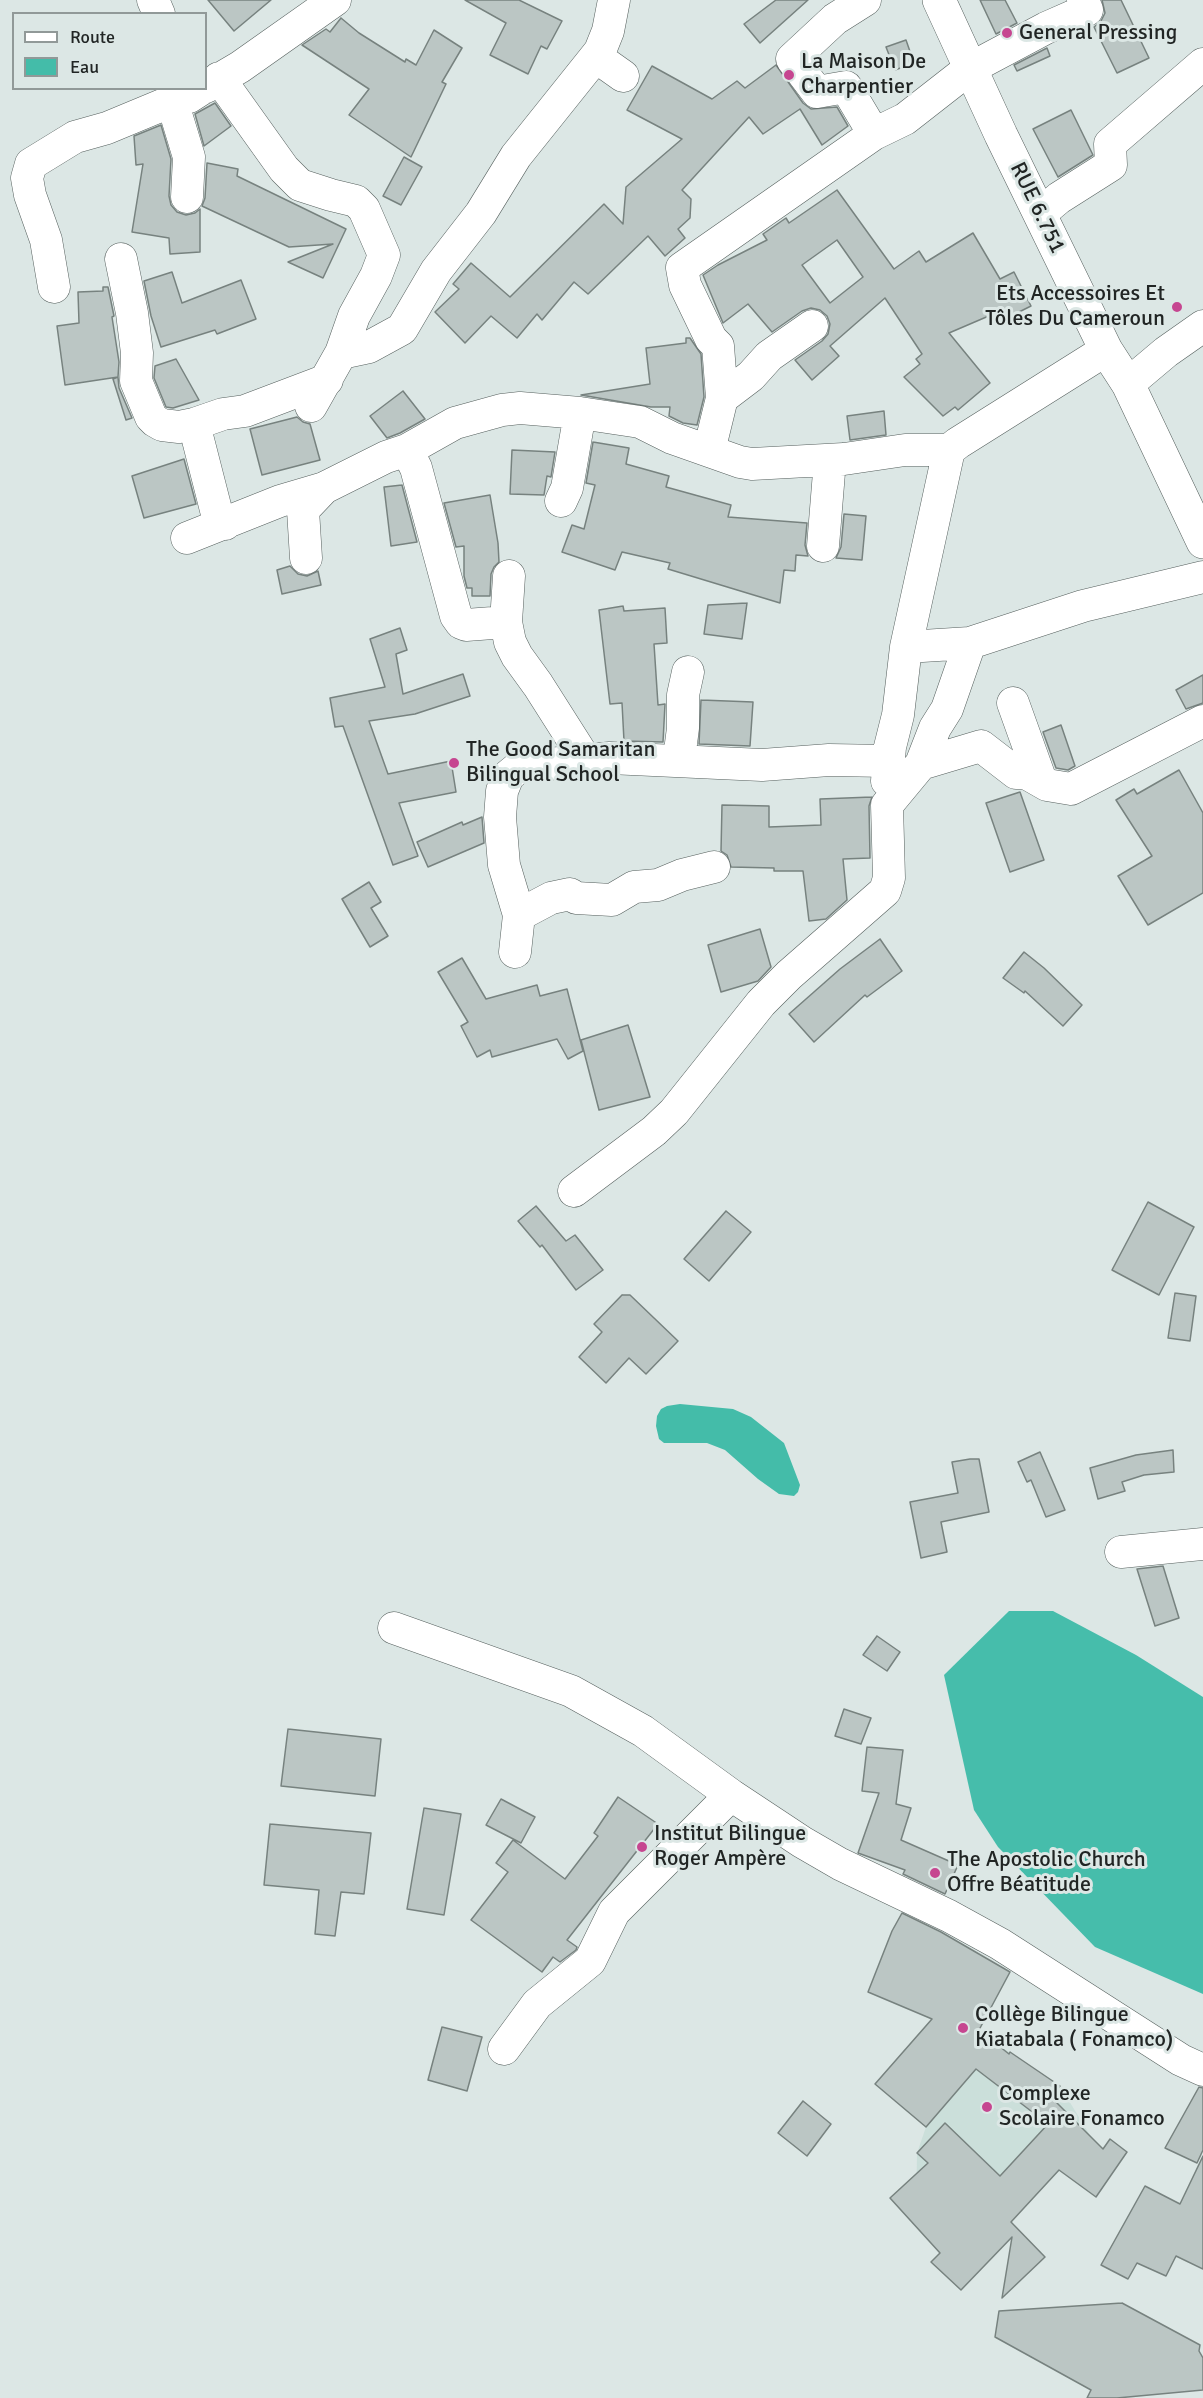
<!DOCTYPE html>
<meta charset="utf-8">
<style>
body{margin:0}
#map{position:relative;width:1203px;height:2398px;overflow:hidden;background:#dce7e5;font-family:Signika,sans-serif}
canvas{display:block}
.legend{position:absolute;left:12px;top:12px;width:195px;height:78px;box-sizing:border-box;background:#dce7e5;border:2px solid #919998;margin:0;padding:8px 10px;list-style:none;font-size:18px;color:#212524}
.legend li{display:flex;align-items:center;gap:12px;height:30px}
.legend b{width:30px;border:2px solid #919998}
</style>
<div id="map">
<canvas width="1203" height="2398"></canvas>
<ul class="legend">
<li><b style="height:8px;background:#fff"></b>Route</li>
<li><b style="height:16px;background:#44bca9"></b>Eau</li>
</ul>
</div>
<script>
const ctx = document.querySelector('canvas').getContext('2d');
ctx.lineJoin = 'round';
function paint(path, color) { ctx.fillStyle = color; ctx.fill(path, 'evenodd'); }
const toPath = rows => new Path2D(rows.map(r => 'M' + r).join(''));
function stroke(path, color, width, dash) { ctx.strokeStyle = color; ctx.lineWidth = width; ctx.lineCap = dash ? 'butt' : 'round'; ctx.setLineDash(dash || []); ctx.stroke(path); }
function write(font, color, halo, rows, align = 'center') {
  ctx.font = font + ' Signika,sans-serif'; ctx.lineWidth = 6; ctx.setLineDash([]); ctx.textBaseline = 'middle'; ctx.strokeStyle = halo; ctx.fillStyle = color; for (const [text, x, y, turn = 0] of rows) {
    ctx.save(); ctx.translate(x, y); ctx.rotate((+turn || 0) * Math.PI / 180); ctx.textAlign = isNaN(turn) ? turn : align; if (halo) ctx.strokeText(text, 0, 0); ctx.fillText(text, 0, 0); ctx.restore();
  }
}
const built = toPath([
 [997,2044,1060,2086,1091,2137,990,2244,916,2214,917,2153,926,2127,875,2084]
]);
const forest = toPath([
 [1009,1611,1053,1611,1136,1655,1203,1697,1203,1994,1095,1947,998,1847,974,1810,944,1675]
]);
const water = toPath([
 [680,1404,733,1409,751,1417,784,1443,800,1485,798,1492,794,1496,779,1494,758,1479,725,1450,707,1443,664,1443,659,1439,656,1426,657,1416,661,1409,667,1406]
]);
const building = toPath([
 [208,0,271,0,234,31,208,0],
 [465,0,519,0,562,21,547,49,541,46,528,74,490,55,506,23,465,0],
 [776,0,808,0,760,43,744,24,776,0],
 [980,0,1005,0,1017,23,996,34,980,0],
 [1102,0,1121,0,1149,58,1117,73,1094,27,1101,21,1105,13,1102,0],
 [341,18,359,33,405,62,406,59,416,65,434,30,462,48,442,82,446,84,411,157,349,115,369,89,302,45,326,29,330,32,341,18],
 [906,40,914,63,895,70,886,47,906,40],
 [1047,48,1050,56,1017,71,1014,65,1047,48],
 [776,65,803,103,811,109,837,107,848,126,822,145,800,109,763,134,749,117,682,190,691,199,690,218,678,229,685,238,665,256,648,236,588,294,574,282,542,320,537,314,517,338,491,316,465,343,435,312,459,289,453,284,471,263,510,297,604,204,623,224,626,187,682,139,627,110,652,66,712,99,737,81,745,88,776,65],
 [215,103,231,126,204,146,195,114,215,103],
 [1071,110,1093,155,1058,177,1033,129,1071,110],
 [161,125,171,159,169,196,171,205,177,212,186,215,195,213,200,209,200,252,170,254,169,238,132,232,143,164,136,165,134,136,161,125],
 [404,157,422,167,401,205,383,196,404,157],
 [207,163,238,169,237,176,346,229,323,278,288,262,333,244,289,247,202,206,205,198,207,163],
 [837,190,894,269,919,251,926,262,973,233,1000,279,1014,272,1031,306,1003,320,998,312,949,333,990,383,958,410,955,407,943,416,904,377,920,364,916,359,922,354,885,298,830,346,839,356,812,380,795,360,822,341,828,334,830,324,827,316,820,310,811,308,802,311,772,332,748,304,723,323,703,275,718,265,767,240,763,234,786,218,789,223,837,190],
 [837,240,863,277,830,303,802,265,837,240],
 [172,272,182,303,241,280,256,319,217,334,215,330,161,347,151,316,144,281,172,272],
 [103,287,108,287,114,316,112,317,119,362,118,377,65,385,57,326,79,323,78,292,103,291,103,287],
 [686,338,690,338,701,354,704,397,697,425,683,423,669,416,670,407,651,407,581,395,650,384,646,348,686,343,686,338],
 [176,359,199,400,173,408,166,407,154,378,155,366,176,359],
 [118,377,119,388,132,418,126,420,113,379,118,377],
 [403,391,425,419,400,433,387,438,370,416,403,391],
 [884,411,886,435,850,440,847,416,884,411],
 [297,417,303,422,310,424,320,460,262,475,250,429,297,417],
 [593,442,629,448,626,464,669,476,666,487,731,505,728,517,807,523,805,545,808,556,796,555,795,571,784,570,780,603,668,569,670,563,622,552,615,570,562,552,572,525,584,529,595,485,586,483,593,442],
 [512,450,555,452,551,477,547,476,544,495,510,494,512,450],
 [184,459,196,504,144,518,132,476,184,459],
 [402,485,417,542,391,546,384,487,402,485],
 [490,495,498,543,499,562,494,567,491,574,490,596,472,596,472,588,467,588,464,576,464,546,456,547,444,503,490,495],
 [844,514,866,516,862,560,836,558,841,547,844,514],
 [290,566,298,574,307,576,318,571,321,585,282,594,277,570,290,566],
 [747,603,742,639,704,634,708,605,747,603],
 [623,606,624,611,665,608,667,643,654,644,658,705,665,704,663,742,624,741,622,703,610,704,599,610,623,606],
 [400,628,407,650,396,654,403,694,463,674,470,696,415,714,369,721,388,774,451,761,456,792,399,803,418,856,393,865,343,726,335,727,330,698,385,687,370,639,400,628],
 [1203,675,1203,703,1186,709,1176,690,1203,675],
 [701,700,753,702,750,746,699,744,701,700],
 [1061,725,1075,766,1068,770,1056,768,1043,732,1061,725],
 [1179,770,1203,813,1203,893,1148,925,1118,876,1152,856,1116,800,1134,789,1137,794,1179,770],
 [1020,792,1044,860,1010,872,986,803,1020,792],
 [872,797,869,806,870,858,843,859,847,900,826,919,809,921,803,871,774,871,774,868,731,867,727,855,721,851,722,805,769,806,769,827,821,825,820,799,872,797],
 [482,817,484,843,428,867,417,842,462,822,463,825,482,817],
 [369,882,381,902,371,908,388,936,370,947,342,899,369,882],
 [760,929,771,967,758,981,721,992,708,945,760,929],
 [880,939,902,971,867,997,865,995,814,1042,789,1014,840,969,880,939],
 [1024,952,1044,968,1082,1005,1063,1026,1025,991,1024,993,1003,978,1024,952],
 [462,958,486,999,537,985,540,996,567,989,583,1051,568,1059,557,1039,492,1057,490,1050,477,1057,461,1026,468,1022,438,972,462,958],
 [628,1025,650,1097,599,1110,581,1040,628,1025],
 [1148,1202,1194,1227,1159,1295,1112,1270,1148,1202],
 [536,1206,566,1241,575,1235,603,1270,576,1290,542,1245,540,1247,518,1221,536,1206],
 [726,1211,751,1232,709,1281,684,1259,726,1211],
 [1175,1293,1196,1296,1190,1341,1168,1338,1175,1293],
 [622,1295,630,1295,678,1341,646,1374,629,1358,606,1383,579,1357,602,1332,594,1324,622,1295],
 [1173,1450,1174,1472,1144,1475,1122,1482,1125,1491,1098,1499,1090,1468,1136,1455,1173,1450],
 [1040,1452,1065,1510,1046,1517,1031,1480,1027,1482,1018,1462,1040,1452],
 [970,1459,979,1459,989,1512,941,1522,947,1552,921,1558,910,1502,958,1493,952,1462,970,1459],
 [1163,1566,1179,1618,1155,1626,1137,1569,1163,1566],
 [877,1636,900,1652,887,1671,863,1655,877,1636],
 [844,1709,871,1718,861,1744,835,1736,844,1709],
 [288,1729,381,1739,375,1796,281,1786,288,1729],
 [867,1747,903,1750,896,1804,911,1808,901,1840,958,1865,945,1894,903,1874,905,1870,858,1853,879,1793,862,1791,867,1747],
 [618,1797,658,1824,567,1940,577,1947,576,1950,560,1962,553,1957,542,1972,471,1920,508,1872,496,1863,513,1840,565,1879,598,1836,594,1833,618,1797],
 [501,1799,535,1817,521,1843,486,1825,501,1799],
 [424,1808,461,1814,444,1915,407,1909,424,1808],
 [270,1824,371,1833,364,1894,341,1892,335,1936,315,1934,319,1890,264,1885,270,1824],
 [902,1913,941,1932,1010,1972,979,2030,1009,2054,1010,2052,1060,2086,1051,2097,1103,2149,1110,2139,1127,2152,1096,2197,1059,2170,1011,2222,1045,2257,1002,2298,1012,2237,961,2290,931,2262,940,2253,890,2198,928,2163,917,2153,945,2123,1000,2176,1048,2124,976,2069,926,2127,875,2084,932,2019,868,1992,892,1931,902,1913],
 [442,2027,482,2037,467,2091,428,2080,442,2027],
 [1199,2087,1203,2088,1203,2150,1197,2163,1165,2148,1199,2087],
 [803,2101,831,2124,807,2156,778,2133,803,2101],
 [1203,2156,1203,2269,1176,2256,1166,2276,1137,2263,1128,2279,1101,2265,1145,2186,1180,2204,1203,2156],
 [1122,2303,1200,2345,1199,2351,1203,2358,1203,2390,1117,2398,1087,2398,1091,2390,995,2337,999,2311,1122,2303]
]);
const minor = toPath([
 [153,0,159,14],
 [865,0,835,19,792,59,817,92,846,87,874,134],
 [600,51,599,59,623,76],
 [219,78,284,169,300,185,331,195,356,201,364,209,384,255,376,276,354,316,341,353,311,406],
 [206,87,240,67,335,0],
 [172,101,189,157,187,197],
 [1040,214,1059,198,1111,165,1110,144,1203,64],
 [121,259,132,313,137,353,136,381,151,417,155,421,162,425,179,427,194,424,223,414,245,411,327,380],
 [54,287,46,240,30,195,27,178,31,164,75,137,107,128,172,101,189,97,203,88],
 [341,353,369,347,402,329,436,271,481,213,516,156,600,51,608,31,614,0],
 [1128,384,1166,352,1203,326],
 [722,398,751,376,769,356,812,326],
 [194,424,216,510,225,524],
 [407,450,416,468,456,616,461,623,466,625,506,622,510,642,517,656,538,685,585,759],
 [709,451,722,398,718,346,711,339,685,285,682,268,874,134,905,119,969,69,1046,28,1087,10,1083,0],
 [561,501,567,488,580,413],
 [187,538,280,501,324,488,386,457,407,450,455,423,502,410,520,408,580,413,640,422,672,438,740,462,752,464,844,459,905,450,949,450],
 [823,546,830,460],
 [306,558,303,510,324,488],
 [506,622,509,576],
 [906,647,970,643,1083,606,1203,577],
 [1013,703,1041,781],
 [679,759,683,728,683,695,688,672],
 [921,764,981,746,1016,773,1026,773,1047,785,1071,789,1203,721],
 [887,781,890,747,898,715,906,647,949,450,958,443,1106,350],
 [519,915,551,898,570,894,576,898,612,900,634,887,658,885,682,875,714,867],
 [515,952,519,915,504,865,500,817,502,791,508,776,519,767,610,758,762,765,829,760,888,761],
 [574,1191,654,1131,674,1112,761,1003,789,975,885,891,889,878,887,805,921,764,935,728,947,709,970,643],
 [1121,1552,1203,1544],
 [394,1628,571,1691,643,1731,731,1795],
 [504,2049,537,2004,590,1961,614,1912,731,1795,802,1842,840,1864,949,1916,1000,1944,1181,2060,1203,2070]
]);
const major = toPath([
 [939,0,1001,135,1106,350,1128,384,1203,542]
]);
const markers = [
 [1007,33,6,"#c64690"],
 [789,75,6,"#c64690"],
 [1177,307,6,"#c64690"],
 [454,763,6,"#c64690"],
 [642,1847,6,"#c64690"],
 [935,1873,6,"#c64690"],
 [963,2028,6,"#c64690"],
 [987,2107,6,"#c64690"]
];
const poiNames = [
 ["General Pressing",1019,33],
 ["La Maison De",801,62],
 ["Charpentier",801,87],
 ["Ets Accessoires Et",1165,294,"right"],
 ["Tôles Du Cameroun",1165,319,"right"],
 ["The Good Samaritan",466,750],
 ["Bilingual School",466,775],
 ["Institut Bilingue",654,1834],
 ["Roger Ampère",654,1859],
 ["The Apostolic Church",947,1860],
 ["Offre Béatitude",947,1885],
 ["Collège Bilingue",975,2015],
 ["Kiatabala ( Fonamco)",975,2040],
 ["Complexe",999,2094],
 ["Scolaire Fonamco",999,2119]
];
const streetNames = [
 ["RUE 6.751",1037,208,64]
];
paint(built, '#cbdfda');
paint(forest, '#46bdab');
paint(water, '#44bca9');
paint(building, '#bbc6c4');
stroke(building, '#77827f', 1.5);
stroke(minor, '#555f5d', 33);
stroke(major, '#555f5d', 34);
stroke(minor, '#fff', 32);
stroke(major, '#fff', 33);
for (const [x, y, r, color] of markers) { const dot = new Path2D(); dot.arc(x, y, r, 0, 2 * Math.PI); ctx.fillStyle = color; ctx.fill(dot); stroke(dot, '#dce7e5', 2); }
write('22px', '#212524', '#dce7e5', poiNames, 'left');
write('22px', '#212524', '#dce7e5', streetNames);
</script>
